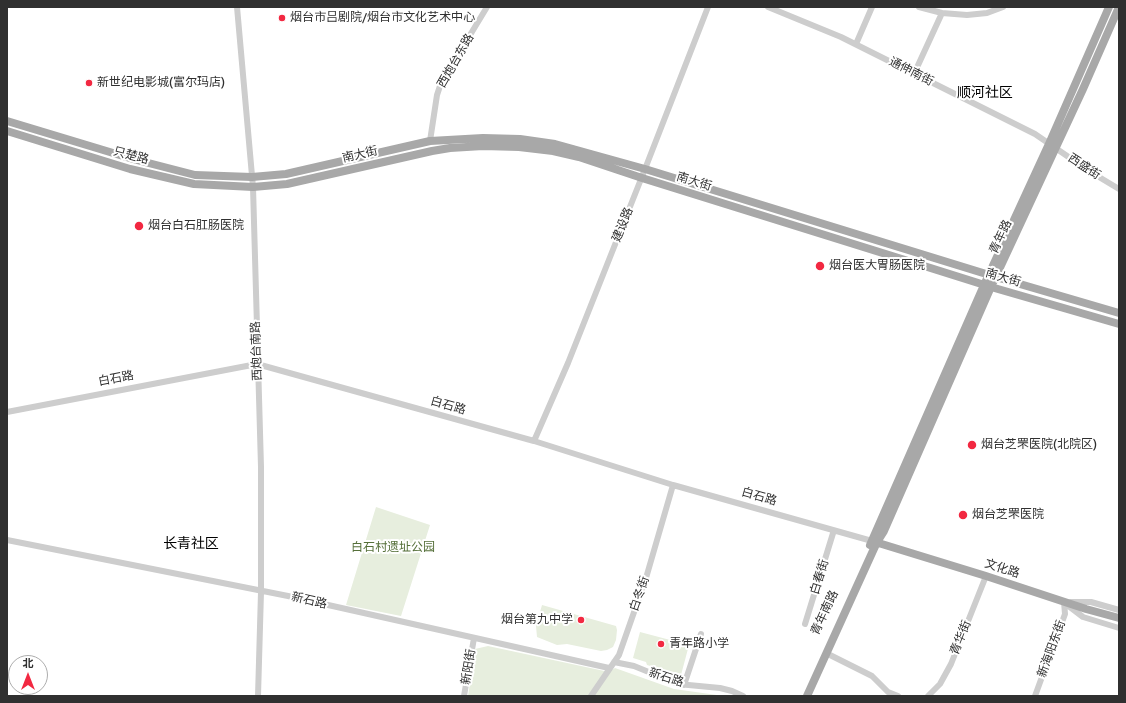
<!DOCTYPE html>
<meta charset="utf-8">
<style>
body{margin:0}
#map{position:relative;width:1126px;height:703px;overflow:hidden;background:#fff;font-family:Signika,"Noto Sans SC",sans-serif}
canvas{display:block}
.frame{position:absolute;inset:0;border:8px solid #303030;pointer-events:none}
.north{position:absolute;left:8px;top:655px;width:40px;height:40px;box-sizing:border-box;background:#fff;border:1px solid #acacac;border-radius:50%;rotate:0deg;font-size:11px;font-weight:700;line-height:16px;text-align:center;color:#303030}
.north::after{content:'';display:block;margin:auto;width:14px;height:18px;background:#f22841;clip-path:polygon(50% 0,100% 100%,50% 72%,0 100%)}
</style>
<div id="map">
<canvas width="1126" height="703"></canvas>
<div class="frame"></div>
<div class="north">北</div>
</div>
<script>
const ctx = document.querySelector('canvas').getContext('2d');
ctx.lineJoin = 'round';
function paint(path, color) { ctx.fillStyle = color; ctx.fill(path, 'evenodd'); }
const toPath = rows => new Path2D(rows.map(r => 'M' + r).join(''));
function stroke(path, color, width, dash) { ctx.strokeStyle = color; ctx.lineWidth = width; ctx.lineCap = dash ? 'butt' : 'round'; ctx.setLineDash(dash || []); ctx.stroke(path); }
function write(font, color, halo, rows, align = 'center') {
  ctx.font = font + ' Signika,"Noto Sans SC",sans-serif'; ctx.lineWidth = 4; ctx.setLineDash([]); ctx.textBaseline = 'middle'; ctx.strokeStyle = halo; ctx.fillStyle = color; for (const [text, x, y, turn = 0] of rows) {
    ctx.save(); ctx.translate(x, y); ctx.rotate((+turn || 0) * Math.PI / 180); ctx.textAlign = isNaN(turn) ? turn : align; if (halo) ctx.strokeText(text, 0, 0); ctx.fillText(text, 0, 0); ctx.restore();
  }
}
const green = toPath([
 [376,507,430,525,401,616,346,605],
 [542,605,616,626,617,630,616,640,613,647,607,650,601,651,567,644,557,645,537,637,536,626],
 [640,632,689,645,681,675,647,665,646,662,633,658],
 [488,646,609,672,615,668,674,689,724,696,468,696,475,649]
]);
const minor = toPath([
 [237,7,253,187,261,467,261,592,258,696],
 [768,7,841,37,1035,134,1089,171,1119,189],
 [919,7,942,13,967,15,987,13,1003,7],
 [856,44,872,7],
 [914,74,942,13],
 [430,141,437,95,441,83,487,7],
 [7,412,257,364,534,441,673,485,872,541],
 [534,441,568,363,645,169,708,7],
 [7,540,288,596,609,668],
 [1071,602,1091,602,1119,610],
 [1066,604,1083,617,1119,628],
 [805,624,834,530],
 [826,653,872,676,888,692,898,696],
 [614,662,634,666,678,684,720,688,732,691,743,696],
 [684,685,701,634],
 [464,696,474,638],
 [591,696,619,655,646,578,673,485],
 [928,696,940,684,951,664,986,576],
 [1035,696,1065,614,1064,602]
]);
const major = toPath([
 [7,121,133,159,195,175,252,177,286,174,430,141,483,138,520,139,555,144,645,169,996,277,1119,313],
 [7,131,130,169,194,184,253,187,287,184,432,151,450,148,483,146,519,147,553,151,579,157,642,178,921,265,991,287,1119,324],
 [872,541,986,576,1086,609,1119,618],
 [870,545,984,285,1049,144,1109,7],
 [807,696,877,542,884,531,991,287,1083,89,1119,7]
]);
const markers = [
 [282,18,4,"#f22841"],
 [89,83,4,"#f22841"],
 [139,226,5,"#f22841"],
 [820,266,5,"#f22841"],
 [972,445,5,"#f22841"],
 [963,515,5,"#f22841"],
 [581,620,4,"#f22841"],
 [661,644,4,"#f22841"]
];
const poiNames = [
 ["烟台市吕剧院/烟台市文化艺术中心",290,18],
 ["新世纪电影城(富尔玛店)",97,83],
 ["烟台白石肛肠医院",148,226],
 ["烟台医大胃肠医院",829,266],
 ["烟台芝罘医院(北院区)",981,445],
 ["烟台芝罘医院",972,515],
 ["烟台第九中学",573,620,"right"],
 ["青年路小学",669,644]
];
const streetNames = [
 ["西炮台东路",456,61,-60],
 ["通伸南街",911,72,27],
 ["南大街",360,155,-13],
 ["只楚路",131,156,15],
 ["西盛街",1084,167,33],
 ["南大街",694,182,17],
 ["建设路",623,225,-68],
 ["青年路",1001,237,-65],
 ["南大街",1003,278,16],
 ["西炮台南路",257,351,-92],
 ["白石路",116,379,-11],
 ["白石路",448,406,16],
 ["白石路",759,497,16],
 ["文化路",1002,569,18],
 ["白春街",820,577,-73],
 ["白冬街",640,594,-71],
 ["新石路",309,601,13],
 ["青年南路",825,613,-65],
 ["青华街",961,638,-68],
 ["新海阳东街",1052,649,-70],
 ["新阳街",469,667,-81],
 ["新石路",666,678,18]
];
const parkNames = [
 ["白石村遗址公园",393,548]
];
const quarterNames = [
 ["顺河社区",985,93],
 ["长青社区",191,544]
];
paint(green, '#e7eede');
stroke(minor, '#cdcdcd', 6);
stroke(major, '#a8a8a8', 8);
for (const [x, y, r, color] of markers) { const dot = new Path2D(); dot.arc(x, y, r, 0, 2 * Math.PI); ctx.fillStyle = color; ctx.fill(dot); stroke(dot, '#fff', 1.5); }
write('12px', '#303030', '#fff', poiNames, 'left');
write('12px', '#303030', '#fff', streetNames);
write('12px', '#56703a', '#fff', parkNames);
write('14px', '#000', '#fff', quarterNames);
</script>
